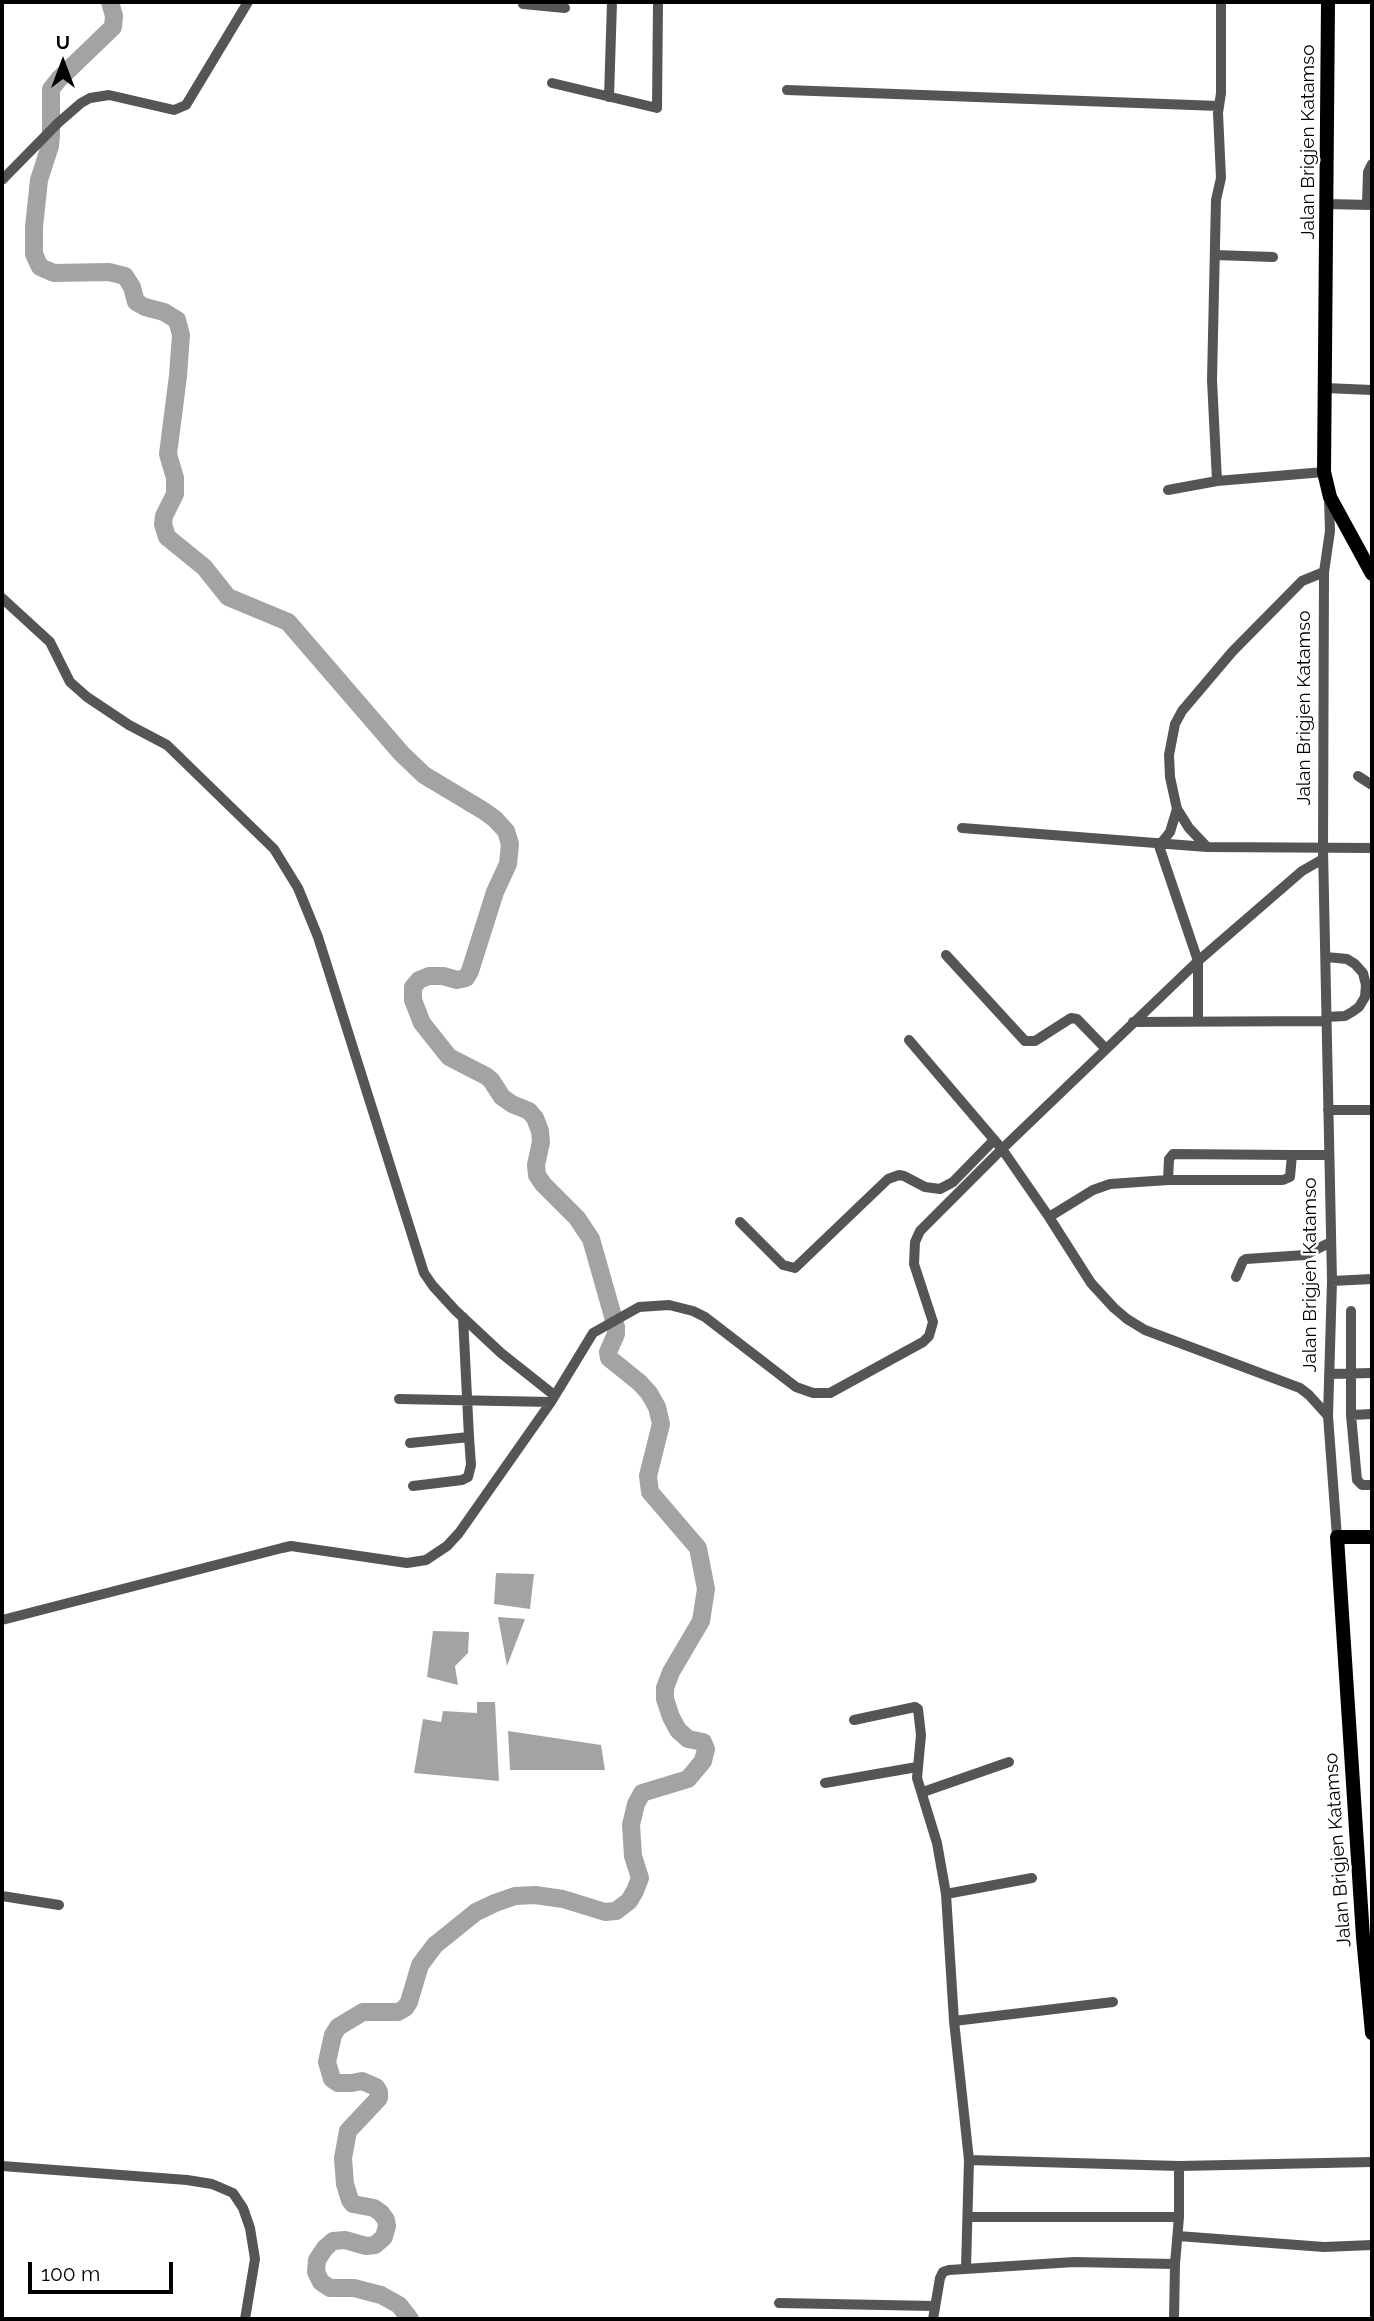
<!DOCTYPE html>
<style>
body{margin:0}
#map{position:relative;width:1374px;height:2321px;overflow:hidden;background:#fff;font-family:Raleway,sans-serif}
canvas{display:block}
.frame{position:absolute;inset:0;border:4px solid #000;pointer-events:none}
.north{position:absolute;left:28px;top:28px;width:70px;height:70px;-webkit-text-stroke:5px #fff;paint-order:stroke;rotate:0deg;font-size:19px;font-weight:700;line-height:28px;text-align:center;color:#000}
.north::after{content:'';display:block;margin:auto;width:24px;height:32px;background:#000;clip-path:polygon(50% 0,100% 100%,50% 72%,0 100%)}
.scale{position:absolute;left:28px;top:2262px;width:145px;height:32px;box-sizing:border-box;border:4px solid #000;border-top:0;padding-left:9px;font-size:21px;line-height:24px;white-space:nowrap;color:#000;-webkit-text-stroke:5px #fff;paint-order:stroke}
</style>
<div id="map">
<canvas width="1374" height="2321"></canvas>
<div class="frame"></div>
<div class="north">U</div>
<div class="scale">100 m</div>
</div>
<script>
const ctx = document.querySelector('canvas').getContext('2d');
ctx.lineJoin = 'round';
function paint(path, color) { ctx.fillStyle = color; ctx.fill(path, 'evenodd'); }
const toPath = rows => new Path2D(rows.map(r => 'M' + r).join(''));
function stroke(path, color, width, dash) { ctx.strokeStyle = color; ctx.lineWidth = width; ctx.lineCap = dash ? 'butt' : 'round'; ctx.setLineDash(dash || []); ctx.stroke(path); }
function write(font, color, halo, rows, align = 'center') {
  ctx.font = font + ' Raleway,sans-serif'; ctx.lineWidth = 5; ctx.setLineDash([]); ctx.textBaseline = 'middle'; ctx.strokeStyle = halo; ctx.fillStyle = color; for (const [text, x, y, turn = 0] of rows) {
    ctx.save(); ctx.translate(x, y); ctx.rotate((+turn || 0) * Math.PI / 180); ctx.textAlign = isNaN(turn) ? turn : align; if (halo) ctx.strokeText(text, 0, 0); ctx.fillText(text, 0, 0); ctx.restore();
  }
}
const water = toPath([
 [496,1573,534,1574,530,1609,494,1604],
 [498,1617,525,1619,507,1666],
 [433,1631,469,1632,468,1653,455,1666,458,1685,427,1677],
 [477,1702,495,1702,499,1781,414,1773,423,1719,441,1722,443,1711,477,1713],
 [508,1731,601,1745,605,1770,510,1770]
]);
const river = toPath([
 [110,2,114,16,113,27,59,79,51,89,51,135,50,146,39,180,34,227,34,254,40,267,54,273,109,272,125,276,132,287,136,302,145,307,164,312,177,320,181,335,178,376,168,454,175,478,175,494,164,516,163,524,167,537,204,567,228,597,288,622,401,753,424,775,484,811,495,819,506,831,510,844,508,864,495,892,470,971,466,978,457,980,443,976,429,976,419,980,413,987,413,1000,422,1023,449,1057,486,1076,491,1080,502,1097,512,1104,529,1111,535,1118,540,1131,541,1142,536,1165,537,1175,543,1184,577,1218,591,1239,616,1327,616,1334,608,1352,609,1358,640,1383,649,1393,657,1407,661,1424,648,1476,650,1492,698,1548,706,1589,701,1621,671,1672,665,1688,665,1699,671,1717,678,1730,688,1739,703,1742,706,1749,703,1761,688,1779,642,1793,636,1804,631,1825,633,1856,640,1878,635,1891,629,1901,616,1911,605,1912,563,1899,535,1895,515,1896,495,1903,476,1912,435,1945,420,1965,409,2002,405,2008,398,2012,363,2012,338,2027,333,2035,327,2062,332,2079,338,2083,352,2083,362,2081,376,2087,379,2092,379,2098,348,2131,343,2158,345,2184,350,2200,353,2204,374,2208,381,2213,386,2220,387,2226,384,2237,375,2245,366,2246,345,2240,333,2241,325,2248,317,2260,316,2272,321,2282,330,2288,354,2288,381,2295,399,2305,410,2319]
]);
const minor = toPath([
 [523,4,565,8],
 [552,83,657,108,658,2],
 [787,90,1219,106],
 [609,97,612,2],
 [2,180,58,123,81,103,90,98,109,95,174,110,186,105,248,2],
 [1326,204,1372,205],
 [1367,204,1368,172,1372,164],
 [1215,255,1273,257],
 [1325,388,1372,390],
 [1217,481,1212,380,1216,200,1221,178,1218,113,1221,93,1221,2],
 [1168,490,1217,481,1324,472],
 [2,598,50,642,70,682,87,697,129,725,167,745,274,849,298,888,318,937,424,1273,433,1286,455,1310,501,1353,554,1395],
 [1358,776,1372,785],
 [962,828,1207,847,1372,848],
 [1162,842,1170,832,1177,809],
 [1158,843,1198,961,1198,1021],
 [1207,847,1189,828,1177,809,1170,777,1169,755,1175,724,1182,711,1232,652,1302,581,1324,572],
 [946,955,1025,1041,1035,1041,1071,1018,1077,1019,1106,1049],
 [1326,957,1347,959,1355,964,1363,973,1366,985,1365,997,1359,1007,1352,1012,1345,1016,1326,1017],
 [1133,1022,1326,1021],
 [909,1040,1002,1149,1049,1217,1091,1283,1114,1308,1127,1319,1145,1330,1300,1388,1309,1395,1328,1416,1337,1537],
 [1328,1110,1372,1110],
 [1168,1180,1169,1159,1173,1154,1292,1155],
 [1049,1217,1093,1190,1110,1184,1168,1180,1283,1180,1290,1177,1292,1155,1329,1155],
 [740,1222,783,1265,795,1268,888,1179,899,1175,904,1176,925,1187,940,1189,953,1182,993,1141],
 [1236,1277,1243,1261,1246,1259,1305,1255,1331,1242],
 [1332,1281,1372,1279],
 [1351,1311,1351,1415,1357,1480,1362,1485,1372,1485],
 [463,1317,469,1437],
 [1329,1374,1372,1373],
 [399,1399,551,1402],
 [1351,1415,1372,1414],
 [1328,1416,1332,1281,1323,849,1324,572,1330,531,1329,499],
 [410,1443,469,1437,471,1465,468,1477,462,1480,413,1486],
 [2,1620,282,1548,291,1546,407,1563,426,1560,447,1546,459,1533,551,1402,593,1333,639,1307,669,1305,693,1311,705,1317,796,1387,813,1393,830,1393,923,1342,929,1336,933,1322,914,1264,915,1242,920,1231,1002,1149,1198,961,1302,871,1323,859],
 [854,1720,915,1707,918,1709,921,1735,917,1778,937,1843,946,1894,954,2021,969,2160,1179,2166,1372,2162],
 [825,1783,917,1767],
 [923,1792,1009,1762],
 [946,1894,1032,1878],
 [2,1896,59,1905],
 [954,2021,1113,2002],
 [2,2166,187,2180,212,2184,233,2193,243,2208,250,2228,255,2259,245,2319],
 [968,2217,1179,2217],
 [1178,2236,1324,2247,1372,2245],
 [966,2268,969,2160],
 [779,2303,934,2306],
 [933,2319,940,2278,943,2272,949,2270,1074,2262,1175,2264],
 [1174,2319,1175,2264,1179,2217,1179,2166]
]);
const major = toPath([
 [1328,2,1324,472,1330,497,1372,574],
 [1372,1537,1337,1537,1363,1937,1372,2033]
]);
const streetNames = [
 ["Jalan Brigjen Katamso",1308,142,-90],
 ["Jalan Brigjen Katamso",1304,708,-90],
 ["Jalan Brigjen Katamso",1310,1275,-90],
 ["Jalan Brigjen Katamso",1338,1850,-94]
];
paint(water, '#a3a3a3');
stroke(river, '#a3a3a3', 18);
stroke(minor, '#555', 10);
stroke(major, '#000', 14);
write('19px', '#000', '#fff', streetNames);
</script>
